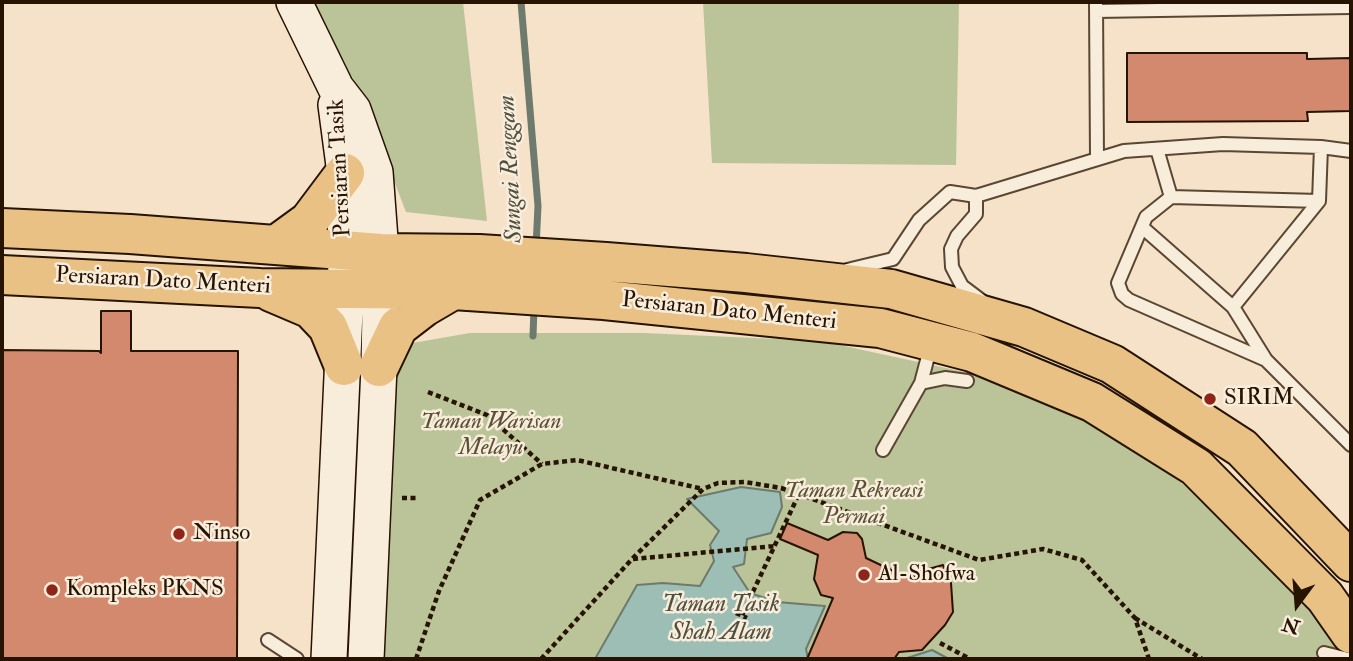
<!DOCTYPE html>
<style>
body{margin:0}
#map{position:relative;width:1353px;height:661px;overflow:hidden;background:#f5e2c8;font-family:"IM FELL Double Pica",serif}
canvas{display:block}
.frame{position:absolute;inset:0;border:4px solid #261301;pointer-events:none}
.north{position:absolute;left:1262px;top:570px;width:70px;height:70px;-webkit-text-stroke:5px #f8ecdb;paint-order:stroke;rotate:196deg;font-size:19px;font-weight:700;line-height:28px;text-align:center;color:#261301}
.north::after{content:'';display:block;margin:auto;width:24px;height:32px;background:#261301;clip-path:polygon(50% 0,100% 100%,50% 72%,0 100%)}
</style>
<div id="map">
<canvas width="1353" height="661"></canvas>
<div class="frame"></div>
<div class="north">N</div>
</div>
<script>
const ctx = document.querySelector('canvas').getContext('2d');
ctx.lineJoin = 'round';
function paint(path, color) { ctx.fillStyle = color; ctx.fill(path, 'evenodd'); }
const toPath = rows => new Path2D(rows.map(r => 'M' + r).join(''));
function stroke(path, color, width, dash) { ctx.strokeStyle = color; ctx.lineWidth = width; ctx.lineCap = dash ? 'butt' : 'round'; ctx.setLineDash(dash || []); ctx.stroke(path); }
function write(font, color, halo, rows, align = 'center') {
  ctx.font = font + ' "IM FELL Double Pica",serif'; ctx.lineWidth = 5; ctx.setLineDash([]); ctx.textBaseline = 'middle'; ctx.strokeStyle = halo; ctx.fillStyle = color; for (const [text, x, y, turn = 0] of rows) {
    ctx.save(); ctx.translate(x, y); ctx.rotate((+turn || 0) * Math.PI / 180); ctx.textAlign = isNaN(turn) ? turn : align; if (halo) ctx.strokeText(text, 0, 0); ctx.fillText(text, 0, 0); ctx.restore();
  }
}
const green = toPath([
 [305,2,463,2,487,221,406,212,358,87],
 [703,2,959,2,956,165,712,163],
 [470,333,644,333,821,341,997,379,1081,416,1131,447,1208,502,1321,623,1348,659,380,659,390,402,401,345]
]);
const water = toPath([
 [741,487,780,492,782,507,771,533,747,539,744,564,733,567,750,593,777,602,825,606,806,649,808,659,595,659,637,585,663,583,700,586,714,561,710,545,719,531,687,499,741,487],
 [932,650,949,659,904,659,932,650]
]);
const stream = toPath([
 [521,2,538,206,536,247],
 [533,336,534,308]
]);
const building = toPath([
 [1127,53,1307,53,1307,59,1351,58,1351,111,1307,112,1308,121,1127,122,1127,53],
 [101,311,131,311,131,351,238,351,237,659,2,659,2,350,99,351,101,353,101,311],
 [787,523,828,540,843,532,857,533,862,539,866,558,910,579,921,571,943,565,951,583,953,612,945,625,922,650,899,652,894,659,807,659,833,598,821,595,814,579,818,555,780,539,787,523]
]);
const path = toPath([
 [428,392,487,415,542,464],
 [402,498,419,498],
 [633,559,775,546],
 [736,613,747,618],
 [742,615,799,494],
 [1135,618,1202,659],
 [940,643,970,659],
 [416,659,439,591,480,500,542,464,577,460,703,489],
 [541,659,632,559,703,489,718,483,745,482,781,488,799,494,979,560,1043,549,1082,560,1135,618,1149,659]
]);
const lane = toPath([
 [1096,2,1097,159],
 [1096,11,1351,7],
 [1321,147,1351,151],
 [1157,149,1171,197],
 [976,196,976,214,957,236,951,249,952,267,962,286,982,301],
 [1142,227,1233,307,1266,360,1351,445],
 [847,270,893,259,919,220,950,192,976,196,1124,151,1223,144,1321,147,1319,201,1171,197,1146,217,1118,283,1122,294,1129,300,1266,360],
 [1233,307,1319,201],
 [921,383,945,378,967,381],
 [883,450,921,383,931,345],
 [268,640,297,659],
 [1324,653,1348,659]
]);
const secondary = toPath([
 [294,2,336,88,353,110,375,172,381,253,379,367,366,659],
 [329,659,346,290,345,173,336,105]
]);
const primary = toPath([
 [2,228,130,234,381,253,479,254,606,262,746,273,891,289,1024,327,1112,364,1242,448,1351,562],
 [276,245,309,221,345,173],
 [2,275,260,288,453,290,604,300,880,328,972,352,1092,402,1196,467,1325,597,1351,634],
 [271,292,311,309,328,327,344,366],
 [379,367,398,327,424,307,453,290]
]);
const markers = [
 [1210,399,7,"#8f2418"],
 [179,534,7,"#8f2418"],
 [864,575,7,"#8f2418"],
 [52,590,7,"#8f2418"]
];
const streetNames = [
 ["Persiaran Tasik",341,168,-93],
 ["Persiaran Dato Menteri",163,282,3],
 ["Persiaran Dato Menteri",729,312,6]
];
const poiNames = [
 ["SIRIM",1224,399],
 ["Ninso",193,534],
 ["Al-Shofwa",878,575],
 ["Kompleks PKNS",66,590]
];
const parkNames = [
 ["Taman Warisan",491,423],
 ["Melayu",491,449],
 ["Taman Rekreasi",854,492],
 ["Permai",854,518]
];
const waterNames = [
 ["Sungai Renggam",512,169,-93],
 ["Taman Tasik",721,606],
 ["Shah Alam",721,634]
];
paint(green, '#bac498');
paint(water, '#9cbeb5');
stroke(water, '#6d7a6d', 2);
stroke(stream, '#6d7a6d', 7);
paint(building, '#d3896d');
stroke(building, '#261301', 2);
stroke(lane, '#5a4733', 16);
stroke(secondary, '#261301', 38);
stroke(primary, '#261301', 42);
stroke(path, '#261301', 4.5, [5, 3.5]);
stroke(lane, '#f8ecdb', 12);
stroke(secondary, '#f8ecdb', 35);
stroke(primary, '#eac184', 38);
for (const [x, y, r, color] of markers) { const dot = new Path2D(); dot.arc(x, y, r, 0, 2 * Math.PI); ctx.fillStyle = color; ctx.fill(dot); stroke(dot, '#f8ecdb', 2.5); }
write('23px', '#261301', '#f8ecdb', streetNames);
write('23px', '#261301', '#f8ecdb', poiNames, 'left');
write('italic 23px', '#5a5136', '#f8ecdb', parkNames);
write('italic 24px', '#4f4f40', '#f8ecdb', waterNames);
</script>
